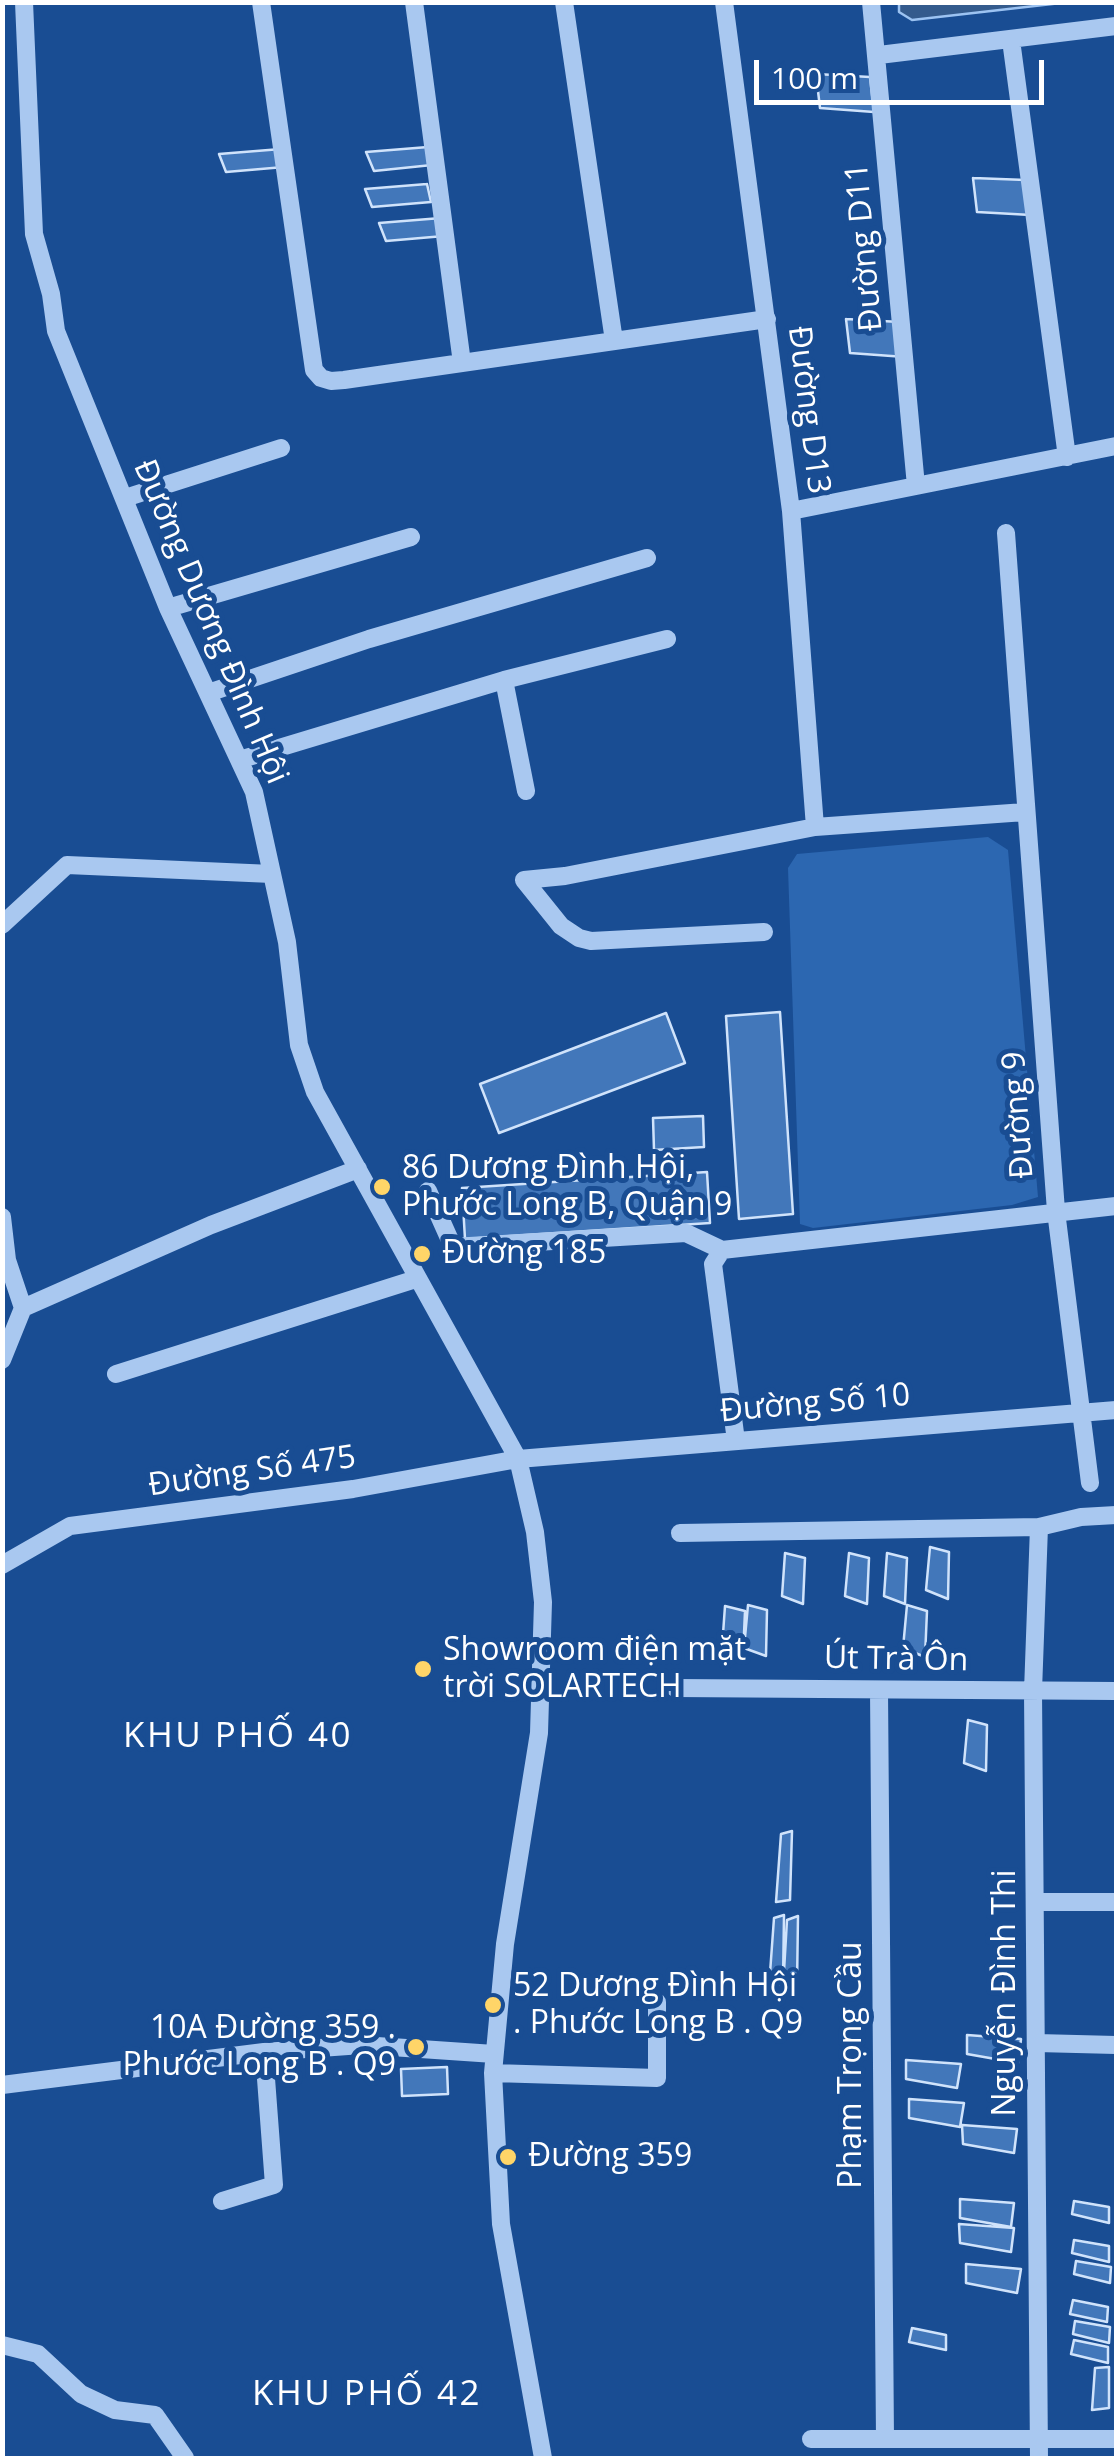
<!DOCTYPE html>
<meta charset="utf-8">
<style>
body{margin:0}
#map{position:relative;width:1119px;height:2461px;overflow:hidden;background:#194d93;font-family:"Open Sans",sans-serif}
canvas{display:block}
.frame{position:absolute;inset:0;border:5px solid #fff;pointer-events:none}
.scale{position:absolute;left:754px;top:60px;width:290px;height:45px;box-sizing:border-box;border:5px solid #fff;border-top:0;padding-left:12px;font-size:30px;line-height:35px;white-space:nowrap;color:#fff;-webkit-text-stroke:8px #194d93;paint-order:stroke}
</style>
<div id="map">
<canvas width="1119" height="2461"></canvas>
<div class="frame"></div>
<div class="scale">100 m</div>
</div>
<script>
const ctx = document.querySelector('canvas').getContext('2d');
ctx.lineJoin = 'round';
function paint(path, color) { ctx.fillStyle = color; ctx.fill(path, 'evenodd'); }
const toPath = rows => new Path2D(rows.map(r => 'M' + r).join(''));
function stroke(path, color, width, dash) { ctx.strokeStyle = color; ctx.lineWidth = width; ctx.lineCap = dash ? 'butt' : 'round'; ctx.setLineDash(dash || []); ctx.stroke(path); }
function write(font, color, halo, rows, align = 'center') {
  ctx.font = font + ' "Open Sans",sans-serif'; ctx.lineWidth = 10; ctx.setLineDash([]); ctx.textBaseline = 'middle'; ctx.strokeStyle = halo; ctx.fillStyle = color; for (const [text, x, y, turn = 0] of rows) {
    ctx.save(); ctx.translate(x, y); ctx.rotate((+turn || 0) * Math.PI / 180); ctx.textAlign = isNaN(turn) ? turn : align; if (halo) ctx.strokeText(text, 0, 0); ctx.fillText(text, 0, 0); ctx.restore();
  }
}
const green = toPath([
 [988,837,1008,850,1038,1197,1012,1205,813,1228,800,1224,788,868,797,854]
]);
const water = toPath([
 [899,3,1061,3,912,20,899,12,899,3]
]);
const building = toPath([
 [816,74,870,77,874,112,820,108,816,74],
 [428,147,432,165,374,171,366,152,428,147],
 [281,149,284,167,226,172,219,154,281,149],
 [973,178,1026,180,1031,215,977,212,973,178],
 [427,184,431,202,372,207,365,189,427,184],
 [441,218,444,236,386,241,379,223,441,218],
 [846,319,900,322,905,357,850,353,846,319],
 [780,1012,793,1214,739,1219,726,1016,780,1012],
 [666,1013,685,1063,499,1133,480,1084,666,1013],
 [703,1116,704,1147,654,1150,653,1118,703,1116],
 [707,1172,710,1223,465,1239,462,1188,707,1172],
 [930,1547,949,1552,948,1599,926,1590,930,1547],
 [785,1553,805,1558,803,1604,782,1596,785,1553],
 [849,1553,869,1558,867,1604,845,1596,849,1553],
 [887,1553,907,1558,905,1604,884,1596,887,1553],
 [748,1605,767,1610,766,1656,744,1648,748,1605],
 [907,1605,927,1611,925,1657,903,1648,907,1605],
 [725,1606,745,1611,743,1657,722,1648,725,1606],
 [968,1720,987,1725,986,1771,964,1763,968,1720],
 [792,1831,790,1900,776,1902,781,1834,792,1831],
 [784,1915,783,1984,769,1987,774,1918,784,1915],
 [798,1916,797,1986,783,1988,787,1920,798,1916],
 [967,2035,1021,2039,1018,2063,967,2054,967,2035],
 [906,2060,961,2064,957,2088,906,2079,906,2060],
 [447,2067,448,2094,402,2096,401,2069,447,2067],
 [909,2099,964,2103,960,2127,909,2118,909,2099],
 [962,2125,1017,2129,1014,2153,963,2144,962,2125],
 [960,2199,1014,2203,1011,2227,960,2218,960,2199],
 [1074,2201,1109,2207,1109,2223,1072,2214,1074,2201],
 [959,2224,1014,2228,1011,2252,960,2243,959,2224],
 [1074,2240,1109,2246,1109,2262,1072,2253,1074,2240],
 [1076,2261,1111,2267,1110,2283,1074,2274,1076,2261],
 [966,2264,1021,2269,1017,2293,966,2283,966,2264],
 [1073,2300,1108,2307,1107,2322,1070,2314,1073,2300],
 [1075,2321,1110,2327,1109,2343,1073,2334,1075,2321],
 [912,2328,946,2335,946,2350,909,2342,912,2328],
 [1074,2340,1108,2347,1108,2363,1071,2354,1074,2340],
 [1109,2367,1109,2408,1092,2410,1095,2368,1109,2367]
]);
const minor = toPath([
 [24,2,34,234,51,294,56,331,168,608,254,792,287,942,299,1045,315,1092,518,1459,535,1532,543,1602,539,1733,505,1944,493,2073,501,2224,543,2458],
 [261,2,314,370,321,378,331,381,344,380,767,319],
 [414,2,462,363],
 [564,2,614,341],
 [724,2,791,511,815,827],
 [871,2,916,486],
 [1011,40,1067,457],
 [879,55,1116,26],
 [125,498,281,448],
 [791,511,1116,446],
 [1006,533,1056,1211,1090,1483],
 [168,608,411,537],
 [504,680,526,791],
 [208,693,369,639,647,558],
 [239,760,504,680,667,639],
 [524,880,565,876,815,827,1025,812],
 [524,880,561,926,579,938,591,941,764,932],
 [2,925,67,865,272,874],
 [428,1191,453,1247,686,1233,722,1250],
 [2,1217,7,1260,23,1308],
 [722,1250,1116,1206],
 [722,1250,713,1264,736,1441],
 [2,1360,23,1308,211,1225,358,1169],
 [116,1374,416,1279],
 [1039,1527,1033,1691,1039,2458],
 [680,1533,1039,1527,1081,1517,1116,1515],
 [2,1565,70,1526,353,1489,518,1459,1116,1410],
 [675,1688,1116,1691],
 [879,1690,885,2439],
 [1036,1902,1116,1902],
 [1037,2043,1116,2045],
 [493,2073,657,2078,657,2002],
 [2,2085,264,2052,362,2045,494,2054],
 [222,2201,274,2185,264,2052],
 [2,2345,38,2354,81,2394,115,2410,155,2415,185,2458],
 [811,2439,1116,2439]
]);
const markers = [
 [382,1187,10,"#ffd568"],
 [422,1254,10,"#ffd568"],
 [423,1669,10,"#ffd568"],
 [493,2005,10,"#ffd568"],
 [416,2047,10,"#ffd568"],
 [508,2157,10,"#ffd568"]
];
const streetNames = [
 ["Đường D11",865,247,-95],
 ["Đường D13",808,410,83],
 ["Đường Dương Đình Hội",210,622,67],
 ["Đường 9",1019,1115,-94],
 ["Đường Số 10",815,1404,-5],
 ["Đường Số 475",252,1472,-8],
 ["Út Trà Ôn",896,1660,1],
 ["Nguyễn Đình Thi",1006,1993,-90],
 ["Phạm Trọng Cầu",852,2065,-90]
];
const poiNames = [
 ["86 Dương Đình Hội,",402,1169],
 ["Phước Long B, Quận 9",402,1206],
 ["Đường 185",442,1254],
 ["Showroom điện mặt",443,1651],
 ["trời SOLARTECH",443,1688],
 ["52 Dương Đình Hội",513,1987],
 [". Phước Long B . Q9",513,2024],
 ["10A Đường 359 .",396,2029,"right"],
 ["Phước Long B . Q9",396,2066,"right"],
 ["Đường 359",528,2157]
];
const neighbourhoodNames = [
 ["KHU PHỐ 40",238,1737],
 ["KHU PHỐ 42",367,2395]
];
paint(green, '#2c67b1');
paint(water, '#345b8d');
stroke(water, '#9cc3f2', 2.5);
paint(building, '#4277ba');
stroke(building, '#d0e3fb', 2.5);
stroke(minor, '#a9c8f0', 18);
for (const [x, y, r, color] of markers) { const dot = new Path2D(); dot.arc(x, y, r, 0, 2 * Math.PI); ctx.fillStyle = color; ctx.fill(dot); stroke(dot, '#194d93', 4); }
write('32px', '#fff', '#194d93', streetNames);
write('32px', '#fff', '#194d93', poiNames, 'left');
ctx.letterSpacing = '2.5px';
write('35px', '#fff', '#194d93', neighbourhoodNames);
ctx.letterSpacing = '0px';
</script>
